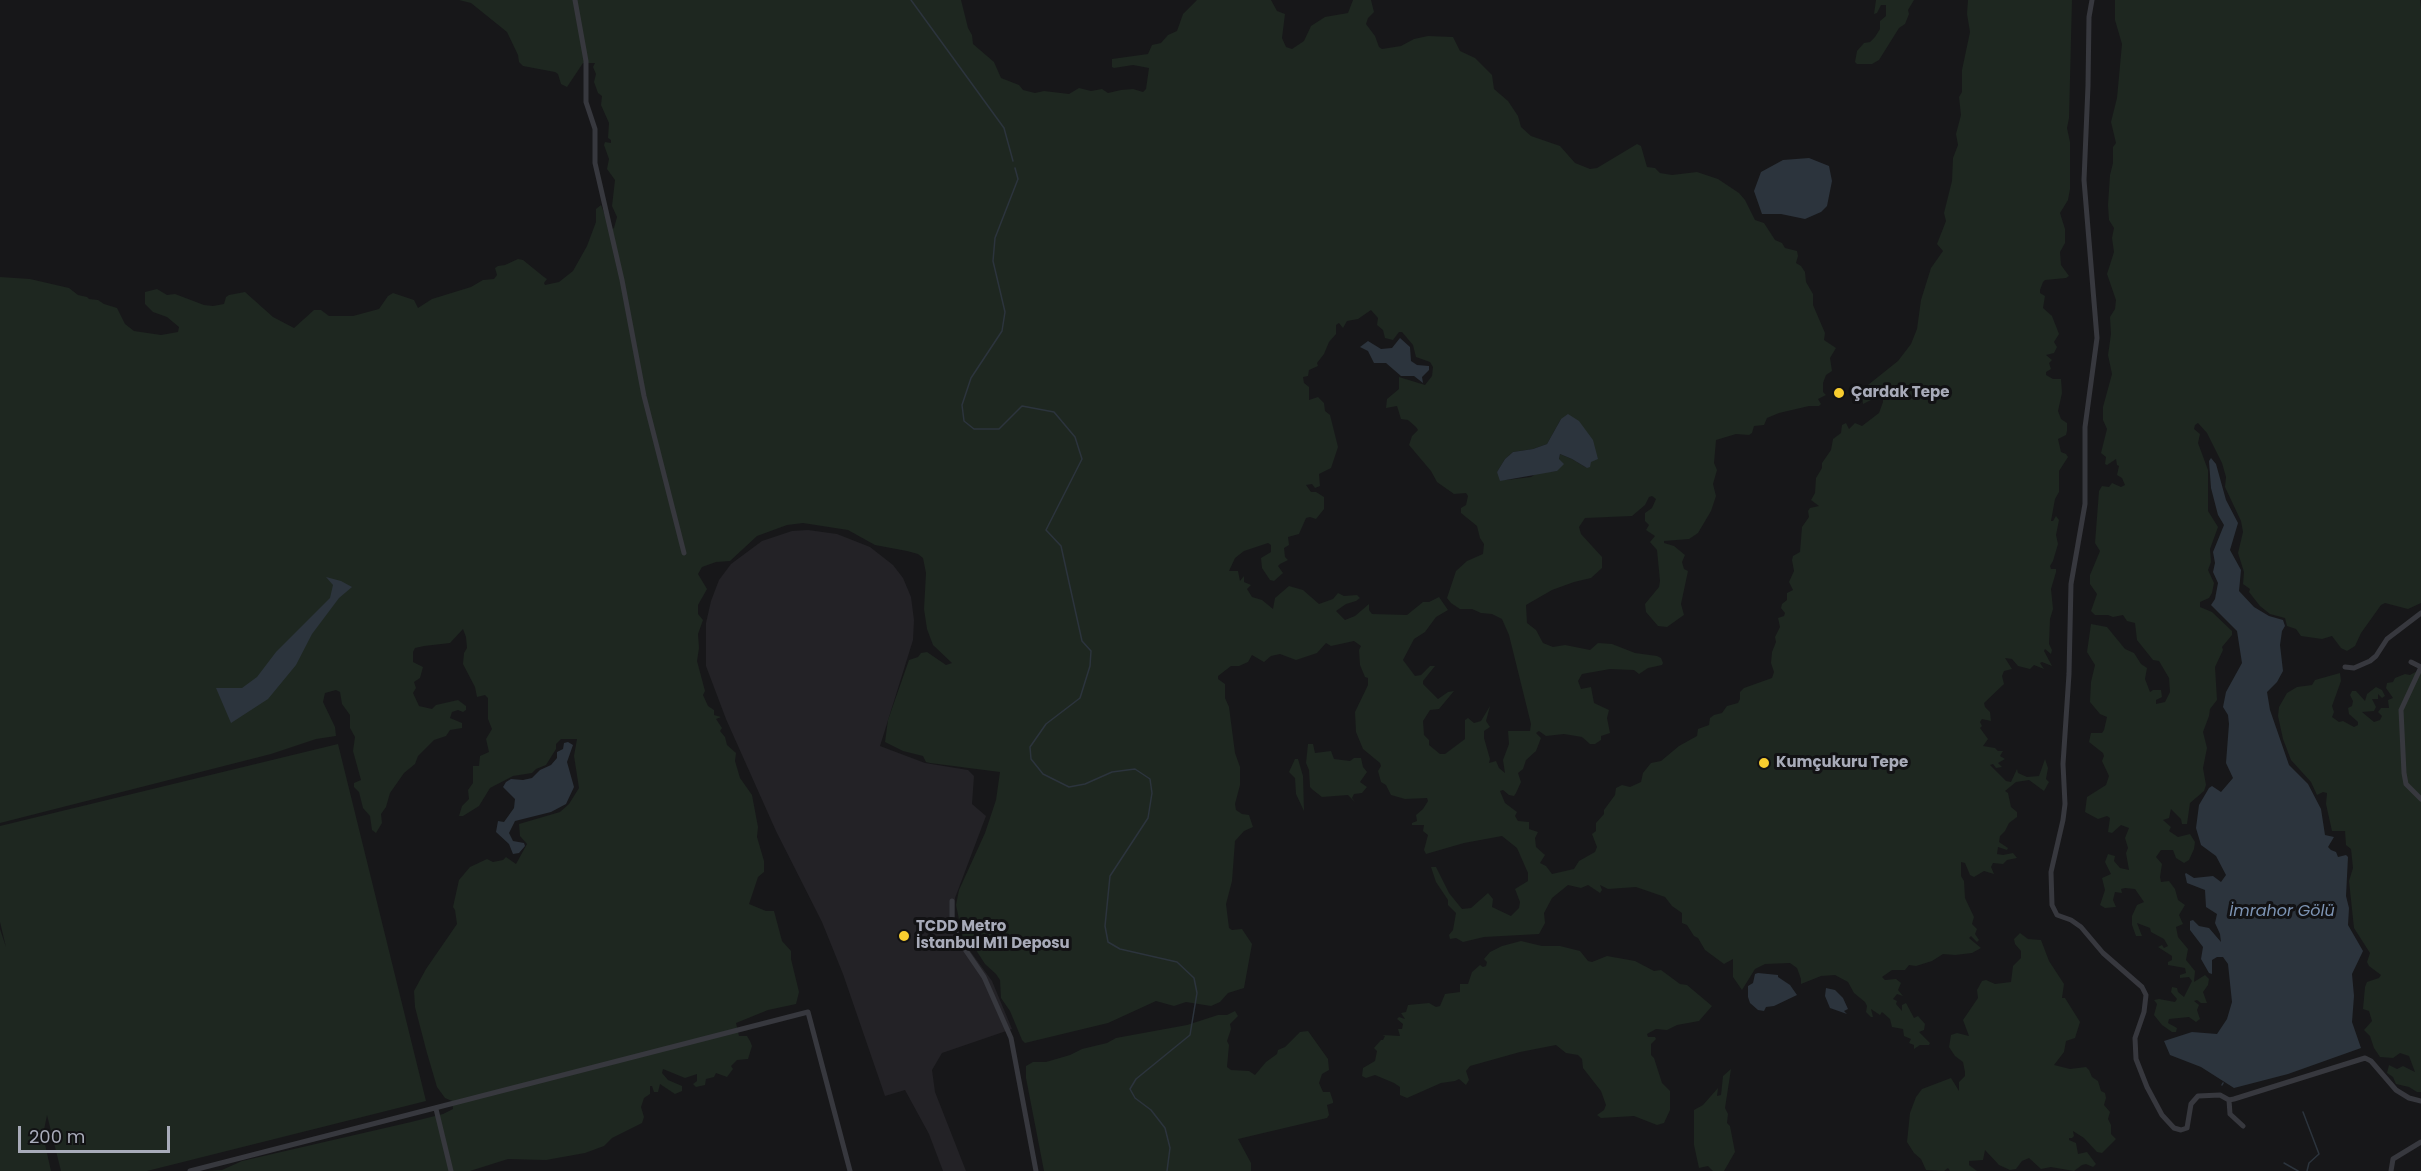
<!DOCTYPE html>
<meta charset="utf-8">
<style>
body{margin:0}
#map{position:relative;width:2421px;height:1171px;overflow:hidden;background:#171719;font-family:Poppins,sans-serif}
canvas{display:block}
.scale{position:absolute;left:18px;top:1126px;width:152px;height:27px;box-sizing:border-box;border:3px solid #a8abb9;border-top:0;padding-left:8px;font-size:18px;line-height:21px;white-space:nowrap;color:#a8abb9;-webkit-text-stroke:4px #121214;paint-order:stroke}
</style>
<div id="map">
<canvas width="2421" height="1171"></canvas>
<div class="scale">200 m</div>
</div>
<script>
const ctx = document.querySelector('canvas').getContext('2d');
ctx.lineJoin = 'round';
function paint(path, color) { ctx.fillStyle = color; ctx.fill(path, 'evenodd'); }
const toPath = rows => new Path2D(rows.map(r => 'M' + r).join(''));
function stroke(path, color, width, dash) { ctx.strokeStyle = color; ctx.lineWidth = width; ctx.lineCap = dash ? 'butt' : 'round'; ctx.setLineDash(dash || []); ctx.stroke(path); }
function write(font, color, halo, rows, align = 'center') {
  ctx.font = font + ' Poppins,sans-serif'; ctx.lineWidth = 6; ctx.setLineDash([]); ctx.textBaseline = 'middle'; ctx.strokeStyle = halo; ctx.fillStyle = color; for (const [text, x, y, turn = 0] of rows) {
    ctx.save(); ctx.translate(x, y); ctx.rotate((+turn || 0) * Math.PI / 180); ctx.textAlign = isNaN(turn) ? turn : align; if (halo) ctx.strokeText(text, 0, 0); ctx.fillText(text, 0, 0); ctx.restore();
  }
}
const built = toPath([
 [808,530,837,534,870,547,893,565,903,578,911,597,914,620,913,640,880,746,925,763,968,770,974,776,972,804,986,816,955,898,955,920,962,940,992,981,1012,1029,942,1053,932,1070,935,1092,966,1171,943,1171,929,1134,905,1090,885,1096,843,974,822,922,776,831,726,719,706,666,706,623,711,601,719,580,731,564,762,541,792,531]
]);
const green = toPath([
 [459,0,961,0,968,28,972,35,973,44,994,62,1001,78,1019,85,1023,90,1035,93,1044,91,1069,94,1079,88,1091,91,1102,89,1108,93,1121,90,1133,89,1143,92,1146,89,1149,68,1133,65,1114,68,1112,67,1112,59,1148,54,1152,45,1161,43,1168,35,1177,31,1183,14,1197,0,1271,0,1277,11,1285,14,1282,38,1286,47,1292,49,1304,41,1311,26,1325,17,1348,13,1353,0,1371,0,1374,12,1368,18,1366,24,1375,36,1379,47,1382,49,1401,46,1414,39,1428,36,1453,37,1460,51,1475,58,1492,75,1494,89,1508,101,1518,116,1521,127,1531,136,1560,146,1575,163,1590,169,1597,168,1637,144,1641,146,1647,167,1655,168,1660,173,1672,175,1697,172,1718,179,1739,193,1745,200,1755,220,1764,223,1775,240,1782,243,1785,248,1797,251,1798,256,1796,263,1801,266,1805,272,1806,282,1813,294,1813,305,1825,333,1824,340,1836,348,1830,358,1832,371,1826,375,1823,383,1823,392,1826,395,1818,399,1821,404,1819,406,1809,406,1779,413,1767,418,1764,425,1754,426,1752,433,1749,435,1736,434,1716,440,1714,463,1717,470,1713,484,1716,496,1711,511,1698,533,1689,539,1664,541,1664,543,1674,546,1685,555,1682,562,1684,569,1688,571,1681,604,1684,615,1681,617,1667,627,1658,626,1646,612,1645,604,1659,587,1660,581,1657,550,1650,542,1655,536,1646,530,1649,525,1645,521,1645,513,1652,508,1656,499,1652,496,1649,497,1645,505,1632,516,1585,518,1579,527,1581,534,1602,557,1602,568,1591,578,1574,582,1552,590,1526,605,1527,623,1536,630,1543,643,1553,647,1565,645,1590,650,1598,643,1612,644,1635,653,1657,656,1661,658,1663,663,1662,665,1648,668,1639,674,1634,670,1610,669,1582,674,1578,681,1581,689,1591,687,1594,703,1609,710,1607,718,1610,733,1601,736,1601,740,1595,744,1590,744,1582,737,1564,734,1546,736,1539,731,1536,733,1541,738,1536,751,1526,760,1523,769,1518,773,1521,782,1516,793,1514,796,1509,795,1503,790,1500,791,1505,803,1517,812,1515,816,1518,821,1529,822,1529,829,1538,832,1535,838,1536,847,1545,855,1540,863,1546,866,1552,874,1574,869,1579,861,1595,852,1597,847,1592,834,1596,831,1596,823,1604,814,1604,810,1615,795,1616,788,1622,785,1630,787,1641,782,1643,773,1651,763,1661,761,1679,746,1697,736,1698,729,1709,725,1710,718,1714,715,1722,713,1727,706,1738,703,1740,699,1740,692,1744,688,1772,678,1774,672,1771,663,1772,652,1776,642,1775,637,1780,627,1778,618,1784,616,1785,613,1781,608,1782,604,1787,600,1787,593,1793,590,1789,582,1794,571,1792,560,1793,556,1800,552,1802,527,1809,517,1808,511,1810,508,1819,506,1811,500,1815,493,1816,478,1822,468,1822,463,1831,450,1833,439,1841,433,1842,425,1846,423,1849,429,1855,423,1862,426,1879,413,1883,402,1883,395,1878,393,1871,400,1863,404,1862,395,1868,385,1898,361,1911,344,1917,329,1921,300,1931,268,1943,251,1937,244,1946,221,1944,213,1952,181,1953,158,1958,145,1956,134,1961,115,1959,97,1962,92,1962,70,1970,32,1967,14,1968,0,2072,0,2069,118,2067,128,2070,142,2070,189,2068,200,2060,213,2065,229,2065,243,2060,252,2061,265,2069,276,2066,278,2045,280,2043,282,2040,290,2040,293,2045,296,2043,308,2052,316,2059,334,2054,342,2057,347,2054,353,2046,355,2052,360,2049,363,2051,369,2046,372,2046,375,2053,379,2061,379,2062,393,2058,411,2061,419,2067,423,2067,431,2066,435,2058,439,2061,452,2066,454,2068,457,2059,471,2059,492,2055,499,2051,521,2053,521,2056,516,2059,520,2056,535,2058,544,2053,561,2050,566,2051,569,2056,569,2056,572,2051,589,2053,609,2050,619,2049,644,2052,650,2051,654,2045,649,2044,651,2052,666,2042,662,2040,663,2044,669,2034,665,2030,669,2018,666,2012,659,2005,658,2012,669,2004,671,2002,676,2004,684,1984,703,1985,707,1990,712,1991,721,1982,719,1980,722,1982,726,1980,728,1988,739,1983,746,1995,748,1998,751,2003,751,2000,756,2005,759,1998,763,2002,767,1996,768,1993,764,1990,765,2006,781,2011,782,2017,769,2018,773,2027,777,2039,776,2045,759,2048,768,2046,779,2049,782,2044,791,2029,780,2016,782,2005,791,2008,793,2011,807,2017,812,2017,817,2009,823,2005,831,2000,836,1999,842,2008,848,2007,850,1998,847,1997,854,2003,855,2013,853,2017,858,2007,860,2003,864,1993,863,1991,867,1994,874,1984,871,1974,877,1970,875,1965,863,1961,862,1961,876,1964,881,1965,898,1974,917,1972,924,1977,929,1975,934,1979,940,1977,942,1971,936,1969,938,1981,948,1972,953,1955,955,1943,954,1932,961,1916,966,1909,965,1905,970,1892,970,1882,977,1885,980,1896,979,1901,983,1898,990,1903,996,1897,994,1893,999,1897,1001,1896,1004,1902,1011,1902,1005,1906,1003,1914,1018,1918,1016,1925,1024,1924,1030,1919,1032,1930,1043,1929,1045,1920,1045,1914,1049,1914,1045,1909,1043,1911,1039,1904,1036,1903,1029,1892,1027,1890,1019,1882,1012,1880,1015,1871,1009,1873,1017,1871,1017,1866,1012,1867,1006,1865,1002,1854,993,1848,982,1835,975,1821,976,1801,984,1801,979,1797,968,1790,963,1765,964,1755,969,1742,990,1733,977,1733,959,1724,964,1705,950,1698,938,1694,936,1687,925,1682,923,1682,913,1672,906,1665,897,1636,887,1608,889,1600,885,1602,890,1600,893,1588,885,1581,888,1568,885,1552,898,1544,913,1545,923,1539,934,1484,937,1463,942,1456,938,1450,939,1449,935,1453,930,1456,913,1448,905,1448,900,1436,882,1431,867,1436,867,1449,893,1462,909,1471,908,1488,893,1493,899,1492,907,1511,916,1519,908,1520,902,1515,889,1528,881,1528,873,1517,848,1502,836,1464,843,1426,854,1424,850,1428,835,1423,831,1424,825,1412,825,1412,823,1417,821,1416,815,1423,809,1428,801,1427,798,1405,799,1391,795,1386,785,1381,782,1378,771,1381,766,1380,763,1363,749,1356,732,1355,712,1368,685,1368,678,1365,677,1360,665,1359,650,1361,646,1354,641,1331,646,1326,643,1317,653,1296,660,1280,654,1271,656,1264,662,1252,655,1248,662,1239,666,1231,666,1218,676,1218,679,1225,684,1225,698,1229,707,1235,753,1240,767,1240,785,1235,804,1236,810,1242,814,1249,815,1253,827,1244,831,1235,841,1232,881,1226,904,1229,928,1232,930,1242,929,1252,944,1244,988,1228,993,1220,1002,1211,1006,1186,1002,1174,1006,1156,1001,1108,1023,1025,1043,1022,1040,1010,1011,1001,998,1000,980,996,974,985,964,974,947,963,938,956,905,959,890,985,833,996,800,1000,772,930,763,926,762,923,756,903,751,885,742,888,720,909,660,918,657,921,653,927,652,946,665,952,663,933,645,927,629,924,609,926,573,923,558,918,554,907,551,875,545,848,530,803,523,787,525,757,536,730,561,716,562,702,567,698,574,707,589,698,605,698,614,703,620,698,634,699,648,697,661,705,691,703,695,708,706,714,710,714,715,721,717,716,719,722,728,720,731,725,737,727,745,736,753,735,761,740,778,752,795,758,827,757,837,764,861,764,872,758,877,749,904,766,911,774,911,782,941,791,951,791,959,799,992,796,1004,768,1010,736,1023,739,1036,747,1036,750,1041,752,1046,748,1059,737,1060,731,1066,733,1069,727,1077,716,1073,714,1077,706,1079,705,1085,696,1087,693,1084,697,1081,697,1074,685,1078,663,1069,662,1073,668,1080,682,1086,682,1091,675,1094,660,1084,658,1092,654,1092,652,1086,650,1086,650,1094,644,1098,641,1107,644,1117,642,1123,612,1138,604,1146,585,1153,546,1160,508,1159,470,1171,207,1171,222,1170,242,1161,411,1122,443,1114,453,1109,452,1101,445,1098,437,1087,427,1053,415,1007,414,991,426,969,457,924,455,910,453,907,459,880,470,867,487,859,493,862,503,860,506,857,516,864,527,844,520,836,519,824,560,812,569,804,579,788,574,756,577,739,561,739,556,744,556,749,546,765,536,769,532,773,513,776,490,788,479,806,463,816,459,816,462,806,469,799,468,790,473,783,473,766,479,766,480,756,489,752,486,739,492,729,488,719,488,698,485,695,477,697,475,687,463,664,464,653,467,648,466,637,463,629,450,643,424,646,415,648,413,652,413,662,423,667,420,678,414,682,416,688,413,693,419,706,432,709,436,705,458,700,466,706,466,710,463,712,458,710,452,712,450,718,462,723,462,728,450,730,446,736,434,740,418,756,415,764,404,773,390,793,386,807,381,814,382,823,376,833,372,830,370,816,363,808,359,792,354,787,354,783,361,780,353,751,355,737,350,728,350,715,342,704,340,692,336,690,325,693,323,702,335,727,336,736,316,739,271,754,0,823,0,277,30,279,69,288,78,295,87,297,89,299,98,300,104,304,117,308,125,324,134,331,161,335,178,332,179,327,167,317,153,312,145,304,145,292,157,289,167,295,175,294,204,305,213,306,224,304,226,297,229,295,245,292,273,317,294,328,314,310,321,310,329,316,353,316,379,309,388,296,393,293,414,300,418,308,432,299,471,287,483,280,494,279,497,275,495,268,498,266,505,265,518,259,523,260,544,277,547,279,544,283,545,285,559,282,573,271,587,246,596,222,596,209,601,205,611,230,614,228,617,217,612,206,615,180,607,169,609,159,604,145,605,142,611,143,611,140,608,138,609,123,601,105,602,96,598,93,594,82,596,74,593,67,595,63,583,63,567,87,561,84,558,74,555,72,523,66,519,62,518,55,507,32,471,3],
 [1371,310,1378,318,1377,325,1383,330,1385,338,1393,340,1399,332,1402,332,1413,345,1416,357,1430,362,1433,367,1432,376,1425,385,1399,377,1399,389,1387,399,1386,408,1397,406,1401,419,1408,420,1416,427,1418,430,1412,436,1409,445,1431,471,1437,482,1454,494,1466,493,1468,496,1466,505,1461,508,1461,513,1477,526,1480,538,1484,544,1483,554,1467,561,1456,571,1447,598,1451,603,1460,609,1472,609,1481,613,1492,614,1502,619,1509,635,1531,724,1530,731,1508,731,1509,744,1503,760,1505,773,1499,768,1496,761,1489,763,1490,759,1484,738,1484,731,1490,727,1486,721,1490,706,1481,721,1474,723,1468,718,1465,720,1465,739,1445,754,1440,754,1429,745,1429,740,1424,735,1423,721,1430,710,1439,709,1454,691,1448,692,1438,699,1423,684,1423,681,1435,666,1430,666,1421,675,1415,676,1403,660,1414,639,1425,632,1436,617,1448,610,1439,597,1429,602,1423,602,1407,615,1372,614,1369,610,1369,604,1355,616,1345,620,1336,611,1346,604,1356,601,1360,598,1357,595,1344,596,1338,593,1333,599,1319,604,1303,590,1289,586,1275,598,1273,609,1262,600,1252,597,1247,589,1251,585,1244,582,1244,576,1240,581,1238,571,1229,571,1235,558,1244,551,1268,543,1271,545,1271,552,1261,558,1262,568,1270,580,1274,581,1283,573,1278,566,1280,564,1288,560,1285,557,1284,548,1289,545,1288,537,1299,534,1306,518,1310,517,1316,519,1324,509,1324,497,1316,492,1311,492,1306,485,1312,484,1315,488,1320,486,1319,474,1331,468,1338,447,1330,415,1325,411,1324,403,1318,397,1309,400,1309,387,1304,383,1303,377,1308,376,1309,370,1318,366,1317,363,1324,354,1329,342,1336,334,1336,325,1339,323,1343,328,1347,321,1358,319],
 [1561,419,1587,468,1572,459,1560,454,1557,471,1537,473,1531,477,1507,480,1497,472,1505,459,1513,452,1533,449,1547,444],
 [1876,0,1914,0,1908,10,1909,14,1905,24,1899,28,1879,60,1872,64,1857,64,1855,62,1857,51,1864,43,1870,42,1875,37,1880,29,1880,21,1886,16,1886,5,1881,5,1877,13,1874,14],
 [2115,0,2420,0,2421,9,2421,603,2408,609,2385,603,2381,605,2361,633,2355,646,2347,651,2341,648,2332,636,2322,639,2301,636,2296,629,2287,626,2285,618,2270,614,2260,606,2249,592,2250,589,2243,584,2244,572,2238,553,2243,532,2241,521,2225,487,2226,477,2222,463,2207,433,2198,423,2195,425,2194,429,2200,434,2198,443,2208,470,2208,511,2218,527,2210,549,2211,562,2208,570,2214,583,2212,593,2209,598,2200,602,2200,607,2212,612,2232,631,2232,635,2222,647,2223,650,2215,667,2217,700,2210,709,2209,716,2203,732,2207,748,2203,768,2206,785,2204,791,2190,803,2187,824,2182,824,2181,819,2171,809,2169,818,2163,820,2171,827,2169,831,2178,837,2190,834,2195,842,2194,849,2189,860,2184,863,2176,858,2173,850,2161,850,2156,857,2162,864,2160,877,2161,882,2169,881,2175,889,2178,900,2185,905,2179,915,2183,924,2176,927,2178,937,2188,949,2186,960,2195,971,2194,982,2205,975,2209,979,2208,985,2203,992,2207,1003,2201,1003,2197,1000,2194,1001,2199,1005,2197,1010,2200,1019,2196,1022,2189,1017,2169,1019,2168,1023,2177,1028,2176,1032,2172,1032,2162,1025,2154,1015,2157,1004,2154,1000,2159,999,2175,1002,2177,999,2171,992,2172,987,2177,988,2178,992,2184,997,2192,981,2189,977,2180,978,2180,975,2186,973,2185,968,2168,965,2168,962,2172,960,2172,956,2158,947,2162,945,2164,948,2168,946,2164,939,2151,932,2150,928,2137,923,2142,936,2136,936,2132,925,2132,916,2137,905,2144,902,2135,889,2125,888,2121,889,2122,893,2115,892,2113,900,2116,907,2105,908,2100,905,2105,890,2102,878,2111,874,2105,862,2108,854,2115,856,2114,861,2120,868,2129,870,2126,853,2128,848,2125,838,2129,828,2121,825,2112,833,2108,832,2110,818,2107,816,2098,819,2085,812,2087,797,2106,785,2109,776,2102,761,2104,756,2103,753,2089,742,2091,733,2102,733,2104,730,2107,717,2100,714,2090,702,2091,682,2095,665,2087,652,2091,624,2107,627,2125,649,2134,653,2141,664,2147,668,2145,679,2150,692,2153,690,2161,690,2162,697,2156,700,2156,704,2165,702,2170,692,2169,678,2159,661,2153,660,2137,640,2135,623,2127,621,2123,615,2113,617,2108,615,2095,615,2091,611,2097,594,2090,584,2090,575,2100,551,2095,543,2099,491,2102,486,2109,487,2112,483,2121,487,2125,485,2122,478,2117,475,2119,466,2117,465,2116,459,2107,465,2105,464,2106,457,2101,453,2107,429,2103,420,2103,407,2112,374,2108,355,2111,334,2110,317,2115,309,2116,300,2107,274,2114,252,2112,238,2114,228,2109,220,2108,205,2110,175,2113,163,2113,147,2116,143,2111,122,2117,98,2122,44,2115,20],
 [2421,669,2421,1092,2417,1092,2409,1087,2396,1084,2393,1077,2387,1073,2389,1065,2397,1069,2403,1066,2415,1072,2409,1056,2400,1053,2393,1058,2380,1057,2374,1048,2370,1036,2364,1030,2372,1021,2369,1011,2363,1009,2365,987,2367,982,2379,978,2381,975,2369,966,2367,962,2370,953,2354,928,2349,881,2353,868,2351,849,2346,845,2345,831,2332,831,2326,804,2327,793,2323,792,2317,795,2311,782,2291,760,2283,739,2278,716,2279,707,2287,693,2297,687,2312,685,2315,680,2340,673,2341,681,2332,706,2334,712,2332,717,2339,722,2343,721,2354,727,2358,725,2358,722,2349,714,2348,708,2352,706,2353,701,2350,695,2352,691,2356,691,2365,701,2367,694,2376,687,2382,690,2385,696,2382,698,2378,694,2378,699,2372,699,2376,707,2374,711,2362,712,2374,722,2380,720,2382,716,2378,712,2381,708,2389,708,2388,700,2393,698,2386,688,2387,683,2393,682,2395,678,2405,674,2410,675],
 [338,744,426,1101,147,1171,61,1171,47,1115,43,1135,51,1171,0,1171,0,929,6,947,0,922,0,826],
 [1308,744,1313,744,1315,753,1331,751,1334,759,1350,761,1354,758,1361,758,1363,767,1367,772,1360,782,1367,787,1362,793,1354,794,1352,798,1355,802,1348,795,1322,797,1313,790,1310,787,1309,770,1306,763],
 [1295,759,1298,759,1303,776,1304,811,1296,794,1295,778,1289,772],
 [2020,933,2028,939,2041,940,2049,961,2064,984,2062,998,2065,998,2080,1022,2075,1038,2066,1041,2064,1052,2054,1065,2070,1069,2086,1067,2089,1070,2092,1077,2098,1081,2101,1091,2105,1093,2106,1098,2104,1105,2110,1112,2108,1119,2111,1125,2111,1134,2116,1139,2102,1153,2097,1152,2084,1138,2073,1131,2074,1136,2072,1138,2069,1138,2069,1140,2076,1143,2078,1154,2087,1152,2096,1164,2093,1167,2086,1164,2082,1165,2074,1171,2051,1167,2041,1169,2029,1158,2022,1161,2016,1169,2010,1170,1999,1165,1985,1150,1983,1160,1969,1161,1969,1165,1977,1171,1950,1171,1948,1168,1944,1171,1926,1170,1921,1159,1914,1153,1907,1142,1910,1113,1916,1097,1922,1089,1951,1078,1959,1091,1959,1082,1965,1076,1965,1072,1963,1062,1955,1056,1949,1047,1951,1035,1957,1033,1969,1036,1963,1020,1978,998,1977,990,1982,981,1986,980,1995,984,2011,982,2013,966,2021,958,2021,951,2015,944,2014,939],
 [1521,941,1542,946,1560,946,1580,951,1588,961,1592,962,1607,956,1635,961,1654,971,1661,970,1680,984,1687,985,1712,1006,1699,1021,1677,1025,1667,1030,1656,1029,1647,1034,1648,1037,1655,1037,1656,1039,1651,1044,1651,1055,1654,1058,1662,1083,1670,1091,1670,1110,1664,1123,1657,1125,1634,1116,1601,1118,1597,1115,1604,1110,1606,1105,1601,1091,1583,1068,1582,1059,1578,1055,1566,1053,1556,1045,1520,1052,1470,1066,1466,1071,1469,1080,1466,1085,1459,1079,1455,1081,1441,1083,1407,1098,1400,1095,1400,1087,1394,1083,1375,1075,1366,1078,1362,1076,1363,1068,1375,1061,1377,1051,1374,1048,1381,1040,1383,1040,1385,1036,1382,1035,1400,1036,1398,1029,1402,1029,1403,1024,1397,1019,1399,1017,1405,1019,1401,1013,1406,1012,1408,1005,1429,1003,1436,1007,1440,1006,1445,994,1460,992,1460,984,1468,984,1472,972,1480,965,1483,967,1486,966,1487,962,1484,959,1490,952,1502,946],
 [1235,1011,1238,1016,1230,1024,1231,1029,1227,1041,1229,1045,1227,1067,1231,1070,1249,1071,1255,1075,1266,1062,1277,1054,1278,1050,1285,1047,1300,1032,1308,1031,1328,1059,1329,1070,1322,1074,1319,1083,1323,1092,1330,1092,1333,1101,1333,1103,1327,1105,1329,1115,1327,1118,1238,1139,1251,1163,1251,1171,1044,1171,1026,1078,1026,1066,1033,1062,1046,1062,1070,1055,1082,1049,1107,1043,1116,1038,1187,1025,1218,1015,1227,1015],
 [1731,1069,1725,1108,1728,1114,1727,1123,1730,1126,1735,1152,1724,1171,1713,1171,1708,1166,1699,1168,1694,1145,1694,1110,1703,1105,1718,1088,1717,1096,1721,1095,1723,1076]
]);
const water = toPath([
 [1809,158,1829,166,1832,181,1827,206,1821,212,1805,219,1781,214,1762,214,1754,191,1761,172,1783,160],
 [1400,338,1410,347,1411,361,1417,365,1429,366,1429,370,1422,377,1423,383,1414,376,1401,376,1386,363,1374,363,1368,351,1360,347,1368,341,1381,349,1392,348],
 [1568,414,1579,421,1593,440,1598,459,1591,462,1590,467,1587,468,1572,459,1560,454,1559,459,1564,464,1557,471,1500,481,1497,472,1505,459,1513,452,1533,449,1547,444,1561,419],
 [2211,458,2216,464,2226,500,2238,523,2230,550,2241,570,2239,591,2254,607,2269,616,2283,620,2285,626,2282,631,2280,645,2283,671,2277,682,2267,692,2270,710,2289,765,2308,784,2321,809,2325,835,2334,837,2328,847,2331,850,2336,852,2338,857,2346,855,2348,857,2346,896,2349,908,2348,925,2363,951,2352,974,2354,996,2352,1022,2361,1048,2288,1074,2234,1088,2201,1067,2170,1055,2164,1041,2192,1032,2217,1034,2227,1019,2232,1002,2228,964,2223,957,2217,957,2212,960,2212,974,2209,973,2201,959,2203,947,2190,930,2190,921,2193,920,2199,926,2209,928,2221,942,2220,934,2215,923,2217,914,2206,907,2205,890,2187,883,2185,874,2186,873,2194,878,2213,876,2221,882,2226,875,2216,856,2201,845,2196,828,2199,805,2209,788,2212,786,2221,792,2233,778,2226,763,2229,724,2228,715,2223,707,2226,692,2242,663,2237,631,2211,605,2215,599,2218,583,2213,572,2215,563,2213,552,2224,525,2218,515,2211,488,2209,461],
 [326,577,341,581,352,587,339,598,312,634,296,665,268,699,231,723,216,688,242,688,257,677,276,652,330,598,333,585],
 [568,742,573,745,567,762,574,787,566,804,551,812,515,821,509,833,513,841,524,843,525,846,519,853,513,854,509,844,496,832,498,821,504,822,514,808,515,799,503,787,506,782,511,779,523,780,532,778,540,770,551,765,557,758,557,752,563,749,564,743],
 [1758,973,1778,975,1778,977,1790,985,1797,995,1774,1006,1766,1007,1764,1011,1758,1010,1750,1003,1748,997,1748,986,1753,983,1755,974],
 [1826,988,1835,990,1843,998,1848,1009,1844,1011,1847,1014,1830,1008,1825,996]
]);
const stream = toPath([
 [911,0,1004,128,1013,161],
 [1015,168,1018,179,995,238,993,261,1005,312,1002,331,971,378,962,405,964,421,974,429,999,429,1022,406,1054,412,1075,437,1082,459,1046,530,1061,546,1082,641,1091,651,1090,666,1080,698,1046,724,1030,747,1031,759,1043,774,1069,787,1085,784,1112,772,1135,769,1150,779,1152,793,1148,818,1110,876,1105,926,1108,942,1120,949,1177,962,1194,978,1197,993,1190,1035,1136,1079,1130,1089,1135,1098,1151,1110,1165,1128,1170,1148,1167,1171],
 [2222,1085,2223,1083],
 [2303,1112,2319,1154,2309,1163,2307,1171],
 [2284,1163,2298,1171]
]);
const minor = toPath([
 [575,0,586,61,586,102,595,129,595,163,622,280,644,396,684,553],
 [2092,0,2089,17,2088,86,2084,180,2097,338,2085,427,2085,504,2071,584,2069,674,2063,764,2065,804,2063,820,2051,872,2052,905,2057,915,2071,920,2081,927,2103,953,2142,987,2146,995,2144,1012,2135,1038,2136,1059,2147,1087,2162,1115,2174,1128,2181,1130,2187,1128,2191,1104,2198,1096,2220,1095,2229,1100,2234,1099,2365,1058,2371,1061,2396,1090,2409,1098,2421,1101],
 [2411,662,2421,667,2401,710,2404,773,2406,784,2421,799],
 [2345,667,2354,668,2370,661,2376,656,2387,639,2421,613],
 [952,901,952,922,958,939,984,977,1011,1038,1036,1171],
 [2229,1100,2230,1114,2243,1126],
 [436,1109,451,1171],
 [190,1171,808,1012,850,1171],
 [2391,1171,2393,1159,2421,1142]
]);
const markers = [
 [1839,393,6,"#f8cd2f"],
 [1764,763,6,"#f8cd2f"],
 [904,936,6,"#f8cd2f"]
];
const poiNames = [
 ["Çardak Tepe",1851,393],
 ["Kumçukuru Tepe",1776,763],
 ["TCDD Metro",916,927],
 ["İstanbul M11 Deposu",916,944]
];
const waterNames = [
 ["İmrahor Gölü",2282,912]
];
paint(built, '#232226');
paint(green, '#1e2720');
paint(water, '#2c343d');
stroke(stream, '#2c343d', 1.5);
stroke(minor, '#37383e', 5);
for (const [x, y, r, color] of markers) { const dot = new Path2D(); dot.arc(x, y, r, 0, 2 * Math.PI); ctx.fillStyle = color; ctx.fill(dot); stroke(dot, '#121214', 2); }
write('bold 15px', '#a8abb9', '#121214', poiNames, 'left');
write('italic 16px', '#7e95b5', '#121214', waterNames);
</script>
